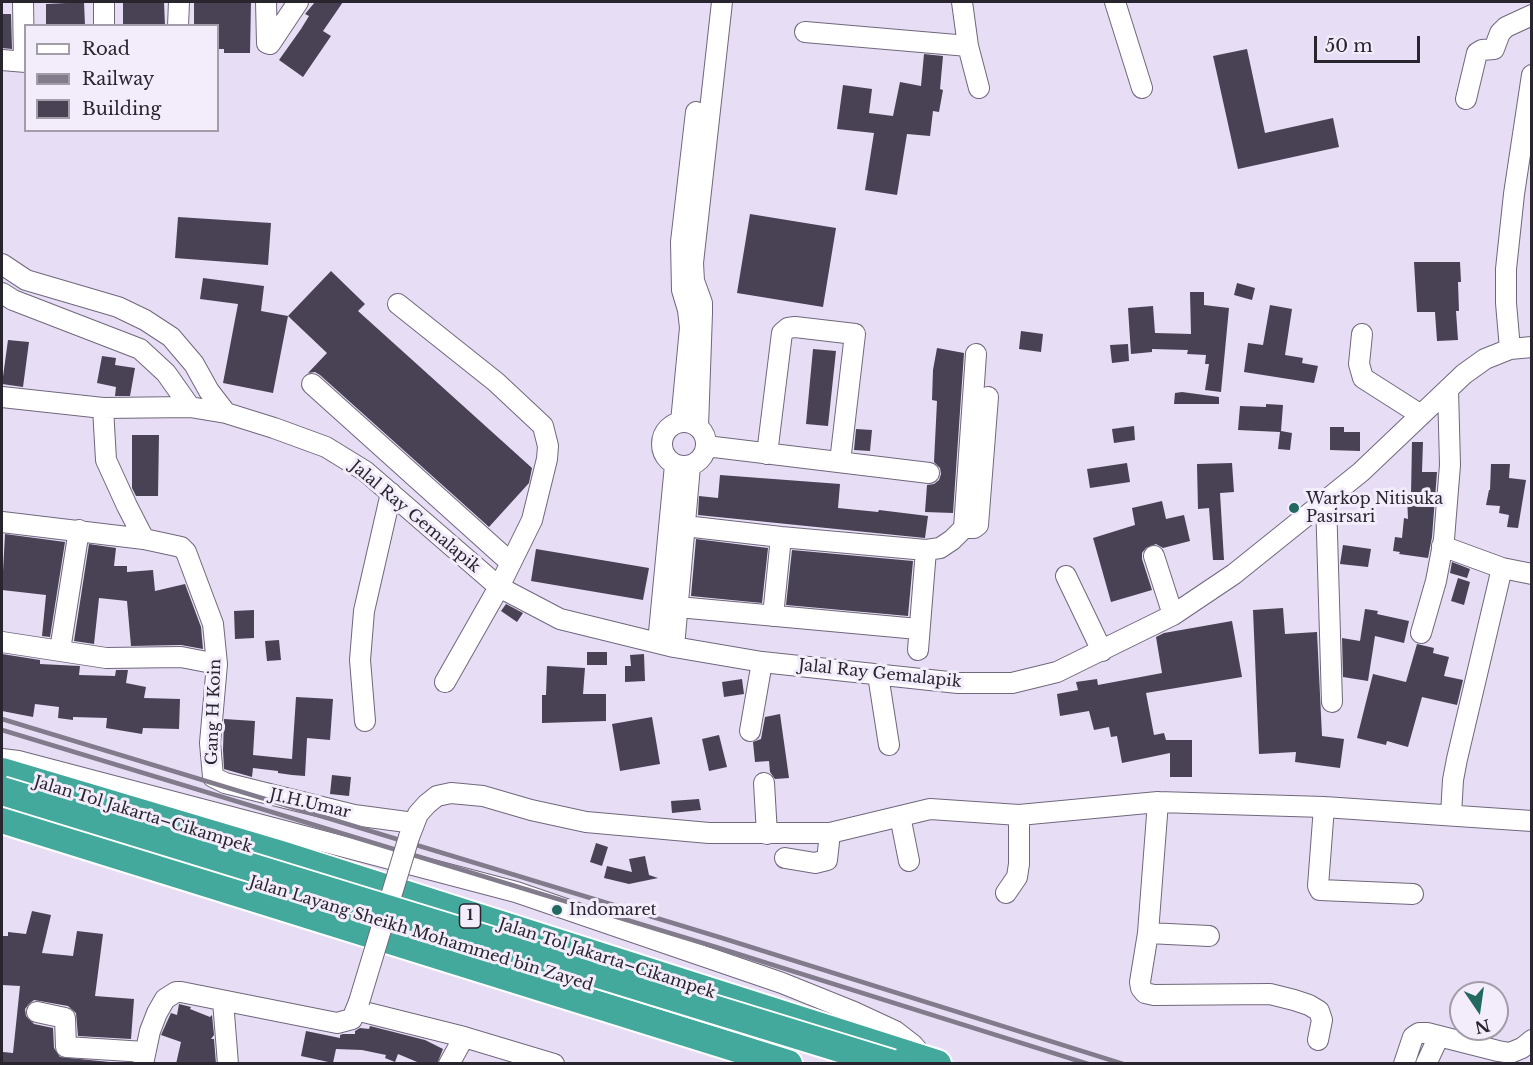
<!DOCTYPE html>
<meta charset="utf-8">
<style>
body{margin:0}
#map{position:relative;width:1533px;height:1065px;overflow:hidden;background:#e7def6;font-family:"Libre Baskerville",serif}
canvas{display:block}
.frame{position:absolute;inset:0;border:3px solid #28252e;pointer-events:none}
.legend{position:absolute;left:24px;top:24px;width:195px;height:108px;box-sizing:border-box;background:#f3edfb;border:2px solid #a29da9;margin:0;padding:8px 10px;list-style:none;font-size:18px;color:#28252e}
.legend li{display:flex;align-items:center;gap:12px;height:30px}
.legend b{width:30px;border:2px solid #a29da9}
.north{position:absolute;left:1449px;top:981px;width:60px;height:60px;box-sizing:border-box;background:#f3edfb;border:2px solid #a29da9;border-radius:50%;rotate:167deg;font-size:16px;font-weight:700;line-height:24px;text-align:center;color:#28252e}
.north::after{content:'';display:block;margin:auto;width:21px;height:27px;background:#226a61;clip-path:polygon(50% 0,100% 100%,50% 72%,0 100%)}
.scale{position:absolute;left:1314px;top:36px;width:106px;height:27px;box-sizing:border-box;border:3px solid #28252e;border-top:0;padding-left:8px;font-size:18px;line-height:21px;white-space:nowrap;color:#28252e;-webkit-text-stroke:4px #f3edfb;paint-order:stroke}
</style>
<div id="map">
<canvas width="1533" height="1065"></canvas>
<div class="frame"></div>
<ul class="legend">
<li><b style="height:8px;background:#fff"></b>Road</li>
<li><b style="height:8px;background:#817b8b"></b>Railway</li>
<li><b style="height:16px;background:#494154"></b>Building</li>
</ul>
<div class="north">N</div>
<div class="scale">50 m</div>
</div>
<script>
const ctx = document.querySelector('canvas').getContext('2d');
ctx.lineJoin = 'round';
function paint(path, color) { ctx.fillStyle = color; ctx.fill(path, 'evenodd'); }
const toPath = rows => new Path2D(rows.map(r => 'M' + r).join(''));
function stroke(path, color, width, dash) { ctx.strokeStyle = color; ctx.lineWidth = width; ctx.lineCap = dash ? 'butt' : 'round'; ctx.setLineDash(dash || []); ctx.stroke(path); }
function write(font, color, halo, rows, align = 'center') {
  ctx.font = font + ' "Libre Baskerville",serif'; ctx.lineWidth = 6; ctx.setLineDash([]); ctx.textBaseline = 'middle'; ctx.strokeStyle = halo; ctx.fillStyle = color; for (const [text, x, y, turn = 0] of rows) {
    ctx.save(); ctx.translate(x, y); ctx.rotate((+turn || 0) * Math.PI / 180); ctx.textAlign = isNaN(turn) ? turn : align; if (halo) ctx.strokeText(text, 0, 0); ctx.fillText(text, 0, 0); ctx.restore();
  }
}
const building = toPath([
 [66,2,84,2,85,25,46,26,46,4,66,3],
 [123,2,164,2,165,26,123,26],
 [194,2,251,2,250,53,224,53,224,49,218,49,218,26,194,26],
 [315,2,343,2,323,31,331,36,303,77,279,60,301,29,309,16,305,14],
 [2,14,11,14,12,49,2,48],
 [1247,49,1265,133,1333,118,1339,147,1238,169,1213,56],
 [924,54,943,56,940,89,943,90,939,112,933,111,930,136,907,134,897,195,865,190,874,133,837,129,843,85,872,89,869,113,893,116,900,82,921,86],
 [750,214,836,228,823,307,737,293],
 [178,217,271,223,268,265,175,258],
 [1414,262,1460,262,1461,282,1458,282,1459,311,1456,311,1458,340,1437,341,1435,312,1417,312],
 [331,271,365,304,358,311,532,468,529,483,489,527,320,375,315,372,308,373,327,353,288,316],
 [203,278,264,286,261,311,288,316,273,393,223,383,238,304,200,299],
 [1237,283,1255,288,1252,300,1234,295],
 [1190,292,1204,292,1204,305,1229,308,1221,392,1205,390,1209,364,1205,364,1206,355,1187,354,1188,350,1152,349,1152,352,1131,354,1128,308,1153,306,1155,333,1191,334],
 [1270,305,1292,309,1285,355,1303,358,1302,363,1318,366,1314,383,1244,372,1248,343,1263,345],
 [1021,331,1043,334,1041,352,1019,349],
 [8,340,29,342,23,387,2,384],
 [1128,344,1129,361,1112,363,1110,345],
 [937,348,964,353,953,513,925,512,927,485,934,484,939,480,941,474,940,468,934,462,937,401,932,400,933,370],
 [813,349,836,351,828,426,806,424],
 [102,356,116,358,115,365,135,368,130,396,115,396,116,387,97,383],
 [1182,392,1219,397,1219,404,1174,404,1175,393],
 [1266,404,1283,405,1281,431,1292,433,1290,450,1278,449,1280,432,1238,430,1240,406,1266,407],
 [1134,426,1135,440,1114,443,1112,429],
 [1330,427,1344,427,1344,432,1360,432,1360,451,1330,450],
 [856,429,872,430,870,451,854,450],
 [132,435,159,435,158,496,136,496,132,488],
 [1412,442,1423,442,1422,472,1437,472,1432,537,1428,558,1399,554,1400,552,1393,551,1395,537,1402,538,1404,518,1408,519,1407,496,1411,495],
 [1127,463,1130,482,1090,488,1087,469],
 [1232,463,1234,492,1220,493,1224,560,1213,560,1209,508,1198,509,1197,464],
 [1491,464,1510,464,1509,478,1526,480,1518,528,1507,527,1509,515,1499,513,1500,506,1486,505,1489,490,1490,490],
 [720,475,840,484,838,508,878,512,879,510,928,516,925,538,698,515,699,496,718,498],
 [1162,501,1166,519,1184,515,1190,541,1163,548,1156,544,1146,548,1142,553,1142,559,1152,590,1111,602,1093,538,1135,525,1132,508],
 [5,534,65,542,50,637,42,636,46,595,2,590],
 [696,539,768,548,762,603,691,596],
 [89,544,116,548,114,566,127,566,127,572,153,570,155,591,185,584,201,627,203,649,181,645,131,646,127,601,99,598,94,644,74,641],
 [1343,545,1371,549,1368,567,1340,564],
 [536,549,649,568,643,600,531,581],
 [792,550,913,561,908,616,786,605],
 [1452,562,1470,569,1467,578,1450,573],
 [1458,578,1470,582,1464,605,1451,601],
 [506,604,523,613,517,622,501,611],
 [1283,608,1285,634,1317,632,1322,736,1344,739,1340,768,1295,762,1296,752,1259,754,1253,610],
 [1365,609,1378,611,1377,614,1409,621,1404,643,1375,636,1368,681,1343,677,1342,638,1360,641],
 [254,610,254,638,235,639,234,611],
 [1232,621,1242,677,1146,693,1154,735,1164,733,1166,740,1192,740,1192,777,1170,777,1170,753,1122,763,1117,736,1111,737,1109,727,1094,730,1089,711,1060,716,1057,694,1078,690,1076,682,1097,679,1098,685,1162,673,1156,637,1164,633],
 [279,640,281,660,267,661,265,641],
 [1417,644,1434,648,1433,653,1449,657,1444,676,1463,680,1457,705,1422,697,1408,747,1387,741,1386,745,1357,738,1373,674,1406,682],
 [587,652,607,652,607,665,587,665],
 [2,654,40,660,40,664,80,666,79,675,115,676,116,670,128,670,126,683,146,687,144,698,180,699,179,729,143,728,142,734,106,728,107,718,73,717,73,720,58,718,59,707,35,704,33,717,2,711],
 [644,654,645,681,625,682,625,666,631,666,630,655],
 [547,666,585,668,583,694,606,694,606,721,542,723,542,695,546,695],
 [742,679,744,694,724,697,722,682],
 [296,697,333,699,330,740,307,738,305,776,292,775,278,773,278,771,253,768,252,777,224,769,223,750,224,719,255,721,253,755,292,759],
 [780,714,789,778,775,779,770,772,769,761,755,762,753,742,761,739,765,717],
 [652,717,660,764,620,771,612,724],
 [719,735,727,767,709,771,702,739],
 [332,775,351,777,349,796,330,794],
 [699,799,701,810,672,813,671,801],
 [596,843,608,847,602,866,590,862],
 [645,856,649,875,658,878,629,884,604,878,607,866,632,872,629,859],
 [32,911,51,915,42,953,73,956,77,931,103,934,95,996,134,999,131,1039,78,1036,76,1013,68,1006,34,1000,29,1004,25,1009,26,1016,34,1024,53,1028,54,1048,60,1057,129,1064,2,1064,3,1052,13,1053,20,986,2,985,2,936,8,936,8,932,26,934],
 [179,1004,191,1007,190,1009,210,1017,212,1015,214,1035,211,1039,214,1039,216,1064,176,1064,181,1042,161,1035,171,1013,177,1015],
 [370,1026,425,1040,443,1049,437,1064,422,1064,398,1054,395,1062,385,1058,386,1055,362,1050,336,1049,333,1063,301,1056,306,1031,340,1038,340,1035,343,1034,355,1034,355,1031,360,1028,369,1029]
]);
const minor = toPath([
 [23,2,24,62],
 [104,2,104,26],
 [266,2,267,43,270,44,298,2],
 [962,2,968,46,979,88],
 [1115,2,1142,88],
 [178,26,179,2],
 [805,32,968,46],
 [2,60,26,62],
 [1466,99,1477,53,1482,50,1494,49,1500,33,1506,27,1532,15],
 [2,264,26,280,118,307,145,320,171,337,194,364,209,391,226,413],
 [2,293,13,300,140,349,166,373,190,407],
 [398,304,496,382,543,426,548,446,547,459,532,520,499,587,445,682],
 [1362,334,1359,364,1363,378,1421,415],
 [1510,349,1506,303,1506,269,1514,194,1532,75],
 [312,384,511,563],
 [2,397,103,408,190,407,226,413,274,428,326,447,365,471,499,587,560,619,674,647,762,662,958,683,1012,683,1057,672,1173,615,1234,574,1361,472,1464,374,1485,359,1510,349,1532,347],
 [103,408,106,460,127,506,144,539,181,547,186,552,213,624,217,664,210,743,213,777,225,783,354,815,414,823],
 '662 444a22 22 0 1 1 44 0a22 22 0 1 1-44 0Z',
 [681,422,690,328,688,310,682,290,681,242,696,112],
 [698,427,702,313,702,303,694,281,693,263,722,2],
 [706,446,929,473],
 [767,454,782,333,788,328,795,327,855,334,840,462],
 [1326,500,1332,702],
 [2,522,144,539],
 [685,526,781,537,926,550,940,548,952,540,964,528,976,354],
 [964,528,974,528,978,525,988,397],
 [1442,546,1502,568,1532,574],
 [1154,556,1173,615],
 [1066,576,1102,651],
 [678,607,918,629],
 [773,616,781,537],
 [1421,633,1436,581,1444,539,1450,465,1448,389],
 [2,642,106,658,181,657,217,664],
 [658,643,675,465],
 [674,647,690,466],
 [60,650,79,530],
 [918,650,926,550],
 [878,675,889,745],
 [365,721,360,660,364,611,391,493],
 [750,731,762,662],
 [2,759,18,761,516,892,782,983,854,1012,895,1031,913,1045,924,1058],
 [764,783,767,834],
 [1158,802,1148,933,1140,982,1141,988,1145,993,1154,995,1270,994,1294,1000,1309,1005,1319,1011,1322,1020,1318,1040],
 [1324,807,1318,886,1320,890,1413,894],
 [1451,815,1453,780,1457,759,1502,568],
 [900,816,909,861],
 [409,837,418,814,427,804,437,796,451,793,483,796,531,810,586,822,709,833,830,833,930,809,1019,815,1158,802,1324,807,1532,821],
 [785,858,815,863,827,860,830,833],
 [1006,893,1017,877,1019,864,1019,815],
 [1148,933,1209,936],
 [223,1001,228,1064],
 [356,1010,464,1037,554,1064],
 [37,1012,65,1018,66,1047,145,1052],
 [143,1064,150,1031,157,1013,165,999,176,992,181,992,337,1023,352,1019,359,1002],
 [449,1064,464,1037],
 [1404,1064,1413,1037,1419,1033,1427,1033,1498,1051,1510,1053,1522,1048,1532,1040],
 [1426,1064,1439,1036]
]);
const highway = toPath([
 [2,772,284,856,937,1064],
 [2,819,788,1064]
]);
const rail = toPath([
 [2,719,722,938,1123,1064],
 [2,730,719,948,1088,1064]
]);
const minorBridge = toPath([
 [359,1002,409,837]
]);
const highwayBridge = toPath([
 [2,791,892,1064]
]);
const markers = [
 [1294,508,6,"#226a61"],
 [557,910,6,"#226a61"]
];
const shields = [
 [470,916,21]
];
const shieldNames = [
 ["1",470,916]
];
const poiNames = [
 ["Warkop Nitisuka",1306,499],
 ["Pasirsari",1306,517],
 ["Indomaret",569,910]
];
const streetNames = [
 ["Jalal Ray Gemalapik",415,517,40],
 ["Jalal Ray Gemalapik",880,674,6],
 ["Gang H Koin",214,712,-88],
 ["JI.H.Umar",310,804,13],
 ["Jalan Tol Jakarta–Cikampek",143,815,17],
 ["Jalan Layang Sheikh Mohammed bin Zayed",421,934,17],
 ["Jalan Tol Jakarta–Cikampek",607,959,18]
];
paint(building, '#494154');
stroke(minor, '#70677c', 22);
stroke(highway, '#fff', 32);
stroke(minor, '#fff', 20);
stroke(highway, '#42a99c', 28);
stroke(rail, '#817b8b', 4.5);
stroke(minorBridge, '#70677c', 22, []);
stroke(highwayBridge, '#fff', 32, []);
stroke(minorBridge, '#fff', 20);
stroke(highwayBridge, '#42a99c', 28);
for (const [x, y, r, color] of markers) { const dot = new Path2D(); dot.arc(x, y, r, 0, 2 * Math.PI); ctx.fillStyle = color; ctx.fill(dot); stroke(dot, '#f3edfb', 2); }
for (const [x, y, w] of shields) { const box = new Path2D(); box.roundRect(x - w / 2, y - 12, w, 24, 4.5); ctx.fillStyle = '#f3edfb'; ctx.fill(box); stroke(box, '#28252e', 1.5); }
write('bold 15px', '#28252e', null, shieldNames);
write('16px', '#28252e', '#f3edfb', poiNames, 'left');
write('16px', '#28252e', '#f3edfb', streetNames);
</script>
